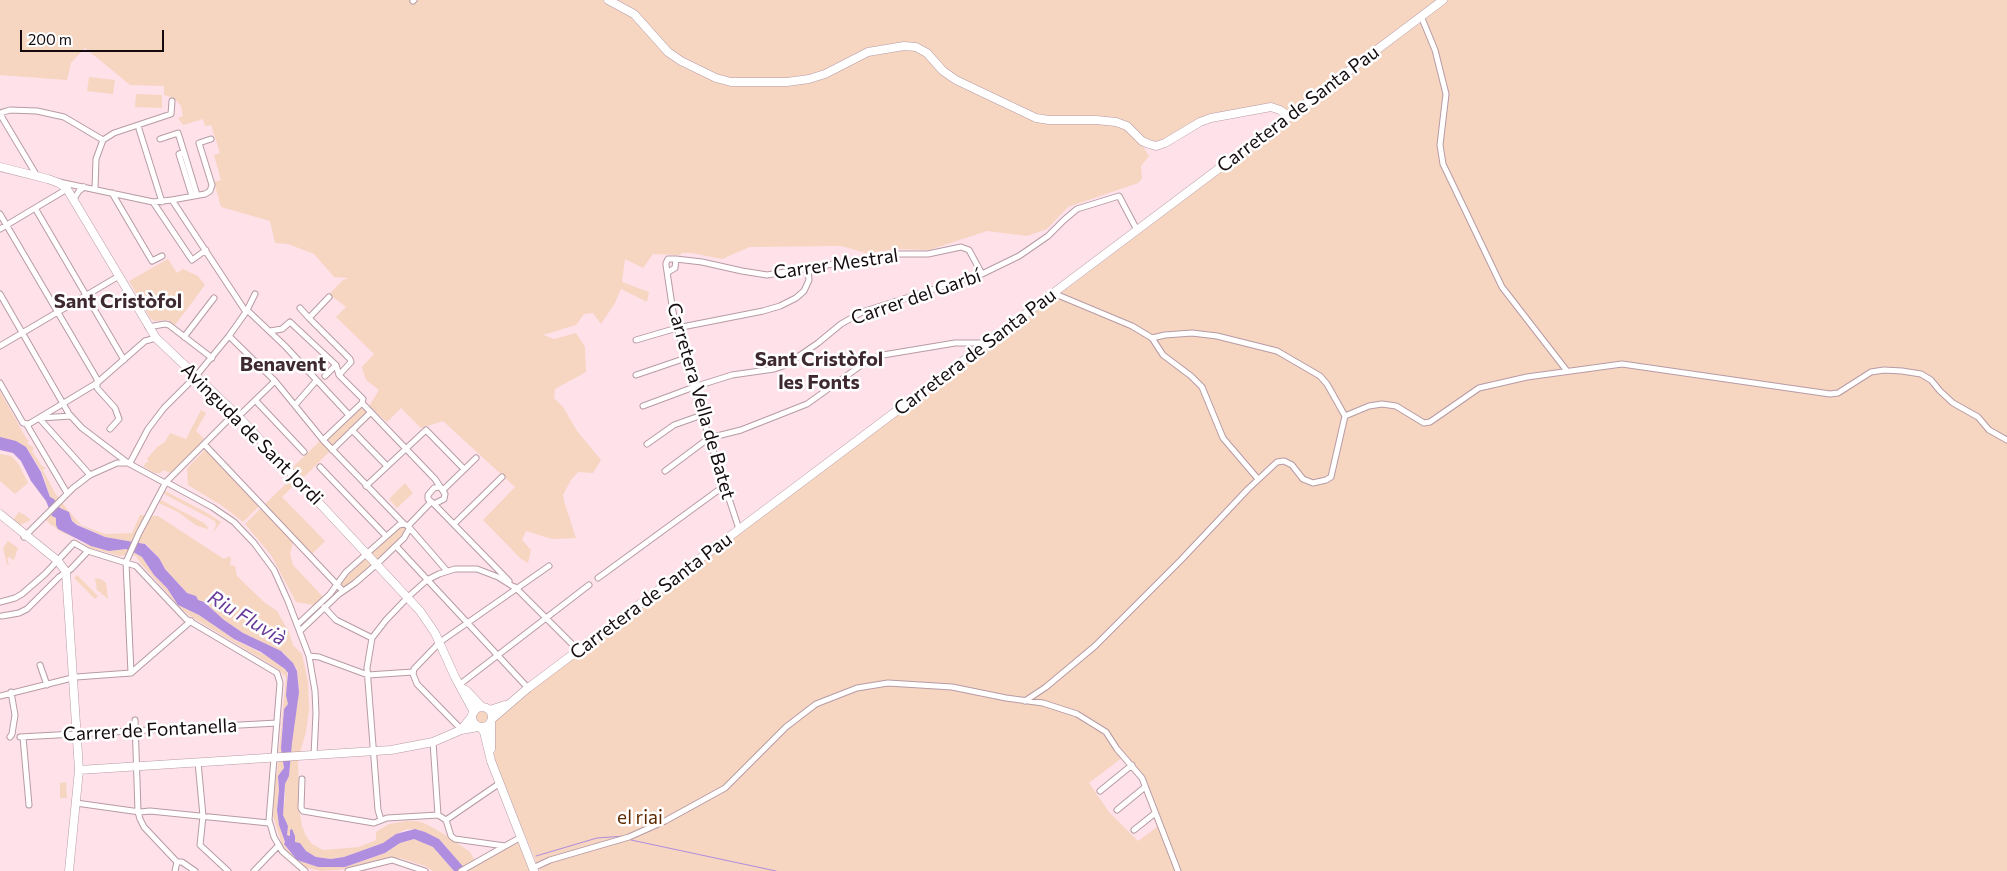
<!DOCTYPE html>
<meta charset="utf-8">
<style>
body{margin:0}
#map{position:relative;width:2007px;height:871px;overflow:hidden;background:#ffe1ea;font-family:Commissioner,sans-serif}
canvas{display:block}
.scale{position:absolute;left:20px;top:30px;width:144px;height:22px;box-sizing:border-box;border:2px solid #140b0e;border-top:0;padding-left:6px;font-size:15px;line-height:18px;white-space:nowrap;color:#140b0e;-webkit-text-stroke:4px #fff;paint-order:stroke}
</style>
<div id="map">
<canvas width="2007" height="871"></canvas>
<div class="scale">200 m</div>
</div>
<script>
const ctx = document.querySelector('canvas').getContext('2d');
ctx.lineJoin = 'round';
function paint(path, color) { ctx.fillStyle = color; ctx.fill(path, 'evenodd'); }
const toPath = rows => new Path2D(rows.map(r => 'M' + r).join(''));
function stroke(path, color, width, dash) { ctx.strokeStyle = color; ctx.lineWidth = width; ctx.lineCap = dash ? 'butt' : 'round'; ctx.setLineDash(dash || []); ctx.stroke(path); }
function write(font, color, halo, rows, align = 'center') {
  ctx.font = font + ' Commissioner,sans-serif'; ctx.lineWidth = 5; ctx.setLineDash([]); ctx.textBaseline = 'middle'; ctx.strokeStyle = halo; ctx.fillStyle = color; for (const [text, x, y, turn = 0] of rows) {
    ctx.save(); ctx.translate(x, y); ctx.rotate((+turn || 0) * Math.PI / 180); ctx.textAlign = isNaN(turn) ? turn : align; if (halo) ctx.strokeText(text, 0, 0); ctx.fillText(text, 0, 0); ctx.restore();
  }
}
const green = toPath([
 [0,0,2007,0,2007,871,540,871,505,787,494,757,492,734,495,721,503,710,1286,123,1276,111,1265,110,1209,121,1161,147,1140,142,1149,156,1141,166,1142,179,1138,183,1068,207,1047,229,1027,236,987,231,929,250,899,249,866,253,841,246,750,247,722,259,692,253,681,253,681,255,653,254,643,268,625,259,622,282,649,292,647,302,621,289,615,303,601,324,593,313,584,314,576,325,543,335,554,339,576,333,585,347,586,372,555,389,554,398,563,407,577,431,601,460,593,473,578,472,571,480,563,495,564,501,576,538,552,539,526,531,522,540,531,550,528,563,521,559,483,520,515,487,443,421,421,428,401,408,387,422,369,406,379,390,366,380,362,367,374,354,336,317,346,307,329,294,343,280,349,278,334,277,314,254,288,244,275,243,270,221,221,207,214,182,221,180,214,155,220,153,211,125,205,126,203,119,183,125,178,118,183,116,181,106,174,98,164,95,164,86,130,85,85,48,71,63,67,80,0,75],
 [1123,757,1138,776,1157,827,1138,841,1109,812,1089,783],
 [89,77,115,80,113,94,87,91],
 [136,94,162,95,162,108,135,107],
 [168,259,177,273,183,269,198,276,205,285,175,325,168,320,154,321,150,318,129,281],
 [0,391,26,438,29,441,27,443,34,448,32,451,42,466,46,468,43,470,55,493,67,509,81,525,105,534,132,533,140,515,158,516,224,559,230,556,231,560,230,565,235,566,237,576,264,602,277,611,289,632,293,645,302,654,308,682,309,710,306,732,298,760,299,807,302,826,306,836,312,844,323,850,359,847,376,840,376,832,389,824,407,821,417,821,426,824,444,834,470,852,474,859,475,866,519,839,532,871,467,871,439,839,420,830,408,829,402,831,383,843,344,857,331,859,316,857,306,851,300,843,295,842,295,836,291,829,290,836,287,835,288,826,283,815,283,811,285,799,285,784,289,776,292,735,299,690,297,669,284,653,243,633,224,620,204,602,197,600,196,596,187,593,165,569,159,558,146,544,105,537,73,522,69,512,59,508,54,499,50,497,42,472,26,447,0,437],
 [362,407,367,413,332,446,327,440],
 [201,410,206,413,196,431,204,439,194,450,170,473,164,470,160,473,155,473,144,467,145,463,149,462,147,459,157,447,165,442,170,433,186,439],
 [321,440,331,450,303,478,293,467],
 [205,450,259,506,243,522,221,505,188,485,187,468],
 [0,454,11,456,18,463,28,483,15,494,0,481],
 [290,480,294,485,282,497,325,541,312,554,265,504],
 [405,483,413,493,397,508,389,499],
 [165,491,207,513,221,522,213,533,216,525,215,521,164,494],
 [161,500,204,523,208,527,208,529,197,526,178,512,159,503],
 [261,508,293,542,290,554,293,565,323,597,314,605,296,602,271,555,245,524],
 [19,512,25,515,31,520,20,525,13,520],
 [52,512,56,518,58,529,79,540,59,531,53,525,52,526,45,519],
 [403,526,406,530,402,536,378,560,372,553,396,530],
 [8,541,18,548,14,560,9,557,7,559,9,564,7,565,3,548],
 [83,543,109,551,126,549,135,553,142,557,154,575,167,588,178,605,199,615,235,640,265,655,281,664,287,671,288,704,284,709,281,745,284,768,278,776,279,790,277,810,279,825,286,847,297,860,318,867,345,867,385,853,400,843,414,839,433,847,454,871,433,871,425,866,400,858,391,858,339,870,320,871,301,866,283,848,273,816,274,779,277,773,286,677,278,669,190,616,178,606,172,598,141,564,136,556,132,554,119,556,91,548],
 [367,557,373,563,355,580,344,587,341,583,346,577],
 [77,575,98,596,95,599,74,578],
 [95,578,101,579,106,583,108,599,97,590],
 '476 717a6 6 0 1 1 12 0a6 6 0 1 1-12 0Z',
 [66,782,67,798,60,798,60,783]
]);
const water = toPath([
 [0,437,16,441,26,447,41,472,50,497,54,499,60,508,69,512,72,521,77,525,105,537,145,544,159,558,165,569,187,593,196,596,198,600,204,602,224,620,243,633,281,651,293,663,297,671,299,692,292,743,289,776,285,784,283,815,288,826,287,835,290,836,290,830,292,829,295,836,295,842,300,843,306,851,316,857,331,859,344,857,383,843,396,834,415,829,425,832,439,839,467,871,454,871,433,847,414,839,400,843,385,853,345,867,318,867,297,860,284,844,285,842,279,825,277,810,279,790,278,776,284,768,281,748,284,709,288,704,286,695,288,673,285,669,261,652,234,639,199,615,178,605,167,588,154,575,142,557,135,553,126,549,109,551,91,546,58,529,56,525,56,518,52,516,46,501,31,481,21,461,13,453,0,450]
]);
const stream = toPath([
 [631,840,776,871],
 [536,856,597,838,625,836]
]);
const street = toPath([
 [413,1,414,0],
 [1421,16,1435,50,1446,94,1440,145,1443,164,1502,287,1567,371],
 [0,113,10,110,37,111,64,117,103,140],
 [0,114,37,176],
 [139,129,162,202],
 [160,139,178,133,184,152],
 [59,182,153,202,172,200,205,194,210,191,212,185,199,143,211,139],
 [95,189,96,159,103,140,114,133,171,114,172,101],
 [112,193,152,261,162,256],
 [192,196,179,154,184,152,197,195],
 [74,199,79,191,84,187],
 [172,200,246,312],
 [153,202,192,260,206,250],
 [35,208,124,360],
 [0,214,97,379,97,388,115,408,119,419,110,429],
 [0,229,67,189],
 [676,259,702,262,742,271,767,275,894,254,928,254,961,247,969,250,982,274],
 [668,272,675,268,676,259,668,259,666,263,666,265,673,312,675,320,709,438,739,529],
 [1053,293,1132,326,1152,338,1163,355,1191,376,1202,387,1223,438,1258,479],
 [0,294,69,414,82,428,128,463,165,483],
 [329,297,309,318,350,359,351,362,339,375],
 [300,308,309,318],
 [247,310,285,346,349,415],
 [148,327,165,324,169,325,212,358],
 [270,331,282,329,290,322,336,365,339,375,363,399,362,403,435,479,445,494,444,499,434,504,428,499,428,495,434,488,439,487],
 [229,336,275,381,323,440,404,524],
 [184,337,214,298],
 [1152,338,1165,335,1192,333,1217,336,1277,351,1320,376,1327,384,1345,416],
 [636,340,677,328,763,311,780,306,796,298,804,291,809,280,808,268],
 [0,346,119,276],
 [636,375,686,358],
 [325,376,336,365],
 [0,383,23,423,29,424,97,383,145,341,156,338],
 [256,401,304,452],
 [295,405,316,381],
 [643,406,694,387,732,375,774,369,786,365,818,343,841,324,862,312,982,274,1019,256,1048,236,1064,220,1077,209,1119,196,1137,230],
 [39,418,90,475],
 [40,418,71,416],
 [27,425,67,493],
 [352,430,387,466],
 [323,440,362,403],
 [204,444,343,591],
 [647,444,674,425,702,415],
 [332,450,371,412],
 [128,463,131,461,148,429,164,408,196,376,229,336,246,312,255,294],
 [320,467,386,536],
 [665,471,709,438,741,430,807,404,870,359,883,355,955,343,987,343],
 [166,482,212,507,234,522,254,543,274,570,288,601,309,656,315,691,316,713,314,755],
 [366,486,426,430,464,469],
 [443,490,476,458],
 [434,504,509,581],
 [454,524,502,477],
 [408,526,431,502],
 [24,537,73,488,90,475,117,463,128,463],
 [396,546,528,688],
 [598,578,724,486],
 [515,587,578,650],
 [0,602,15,598,22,594,45,574,74,543,88,551,136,566,186,619,277,673,280,683,269,820,274,837,282,851,305,871],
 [324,607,336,620,372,638],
 [2,616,19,613,27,609,59,577,71,569,88,551],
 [298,624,330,594,346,572,399,525,404,524,408,526,447,571],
 [300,631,339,594,355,583,378,563,404,538,409,529],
 [309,656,319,657,368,675,413,672],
 [40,665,47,685],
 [131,673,126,562,139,533,166,482,227,421,234,416,242,413,275,381],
 [459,685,589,585],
 [0,696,76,677,131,673,191,621],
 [1025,701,1046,687,1095,646,1181,560,1248,489,1277,462,1284,461,1292,465,1303,479,1313,483,1326,480,1331,477,1345,416,1369,406,1382,404,1396,406,1424,423,1430,422,1479,388,1527,377,1622,364,1830,394,1838,393,1871,372,1884,370,1902,371,1921,374,1931,380,1940,391,1953,403,1978,417,1989,430,2007,440],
 [135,720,138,812,140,819,144,827,177,862],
 [460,731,458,726,417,684,413,674,414,669,440,642,549,566],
 [10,737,12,734,15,715,11,692],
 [20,737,277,723],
 [23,737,29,805],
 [433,742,438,815],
 [198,762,203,816,200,845,228,871],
 [302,779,301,808,303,811,374,823,387,818,438,815,446,820,451,836,455,839,505,846],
 [1100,791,1132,765],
 [76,803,140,812,150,811,269,823],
 [1117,810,1145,787],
 [381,820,378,810,367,668,372,638,386,620,408,597,427,580,439,574,455,569,477,569,498,577,517,589],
 [446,820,500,783],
 [1134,830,1154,814],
 [177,862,182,862,195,871],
 [533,868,550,860,629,837,665,821,725,788,786,727,816,704,857,688,888,683,952,687,1006,698,1043,703,1077,714,1106,732,1117,749,1142,778,1178,871],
 [175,871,177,862],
 [254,871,278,846],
 [348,871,392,860,425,871],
 [461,871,521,837]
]);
const secondary = toPath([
 [608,0,634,14,668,52,681,61,716,78,731,82,787,82,809,79,825,74,868,52,904,46,916,47,927,53,943,71,956,80,1036,118,1049,120,1096,120,1116,122,1127,126,1142,141,1149,144,1156,146,1165,143,1200,122,1211,118,1271,107,1280,110,1289,117],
 [0,514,58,561,66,572,79,770,69,871],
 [490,710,505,705],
 [493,718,528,688,1443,0],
 [461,730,472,716],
 [79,770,391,750,433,742,461,730,478,727]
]);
const primary = toPath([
 [0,167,48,179,59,183,67,189,156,338,237,415,420,611,435,633,455,677,474,712],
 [462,688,467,691,482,707],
 '472 717a10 10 0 1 1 20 0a10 10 0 1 1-20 0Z',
 [491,723,491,749],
 [481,728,484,732,491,761,534,871]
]);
const streetNames = [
 ["Carretera de Santa Pau",1298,109,-37],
 ["Carrer Mestral",836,264,-8],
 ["Carrer del Garbí",916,297,-19],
 ["Carretera de Santa Pau",975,352,-37],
 ["Carretera Vella de Batet",701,401,74],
 ["Avinguda de Sant Jordi",252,434,45],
 ["Carretera de Santa Pau",651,596,-37],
 ["Carrer de Fontanella",150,730,-3]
];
const parkNames = [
 ["el riai",640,818]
];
const neighbourhoodNames = [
 ["Sant Cristòfol",118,301],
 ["Sant Cristòfol",819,359],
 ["les Fonts",819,382],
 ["Benavent",283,364]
];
const waterNames = [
 ["Riu Fluvià",247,618,31]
];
paint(green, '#f6d5c1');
paint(water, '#af8ddf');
stroke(stream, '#af8ddf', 1);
stroke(street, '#b79ba4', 7);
stroke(secondary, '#b79ba4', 9);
stroke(primary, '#b79ba4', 9);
stroke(street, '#fff', 5);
stroke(secondary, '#fff', 8);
stroke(primary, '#fff', 8);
write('19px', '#140b0e', '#fff', streetNames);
write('19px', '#5e2a00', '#fff', parkNames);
write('bold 20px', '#3e2930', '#fff', neighbourhoodNames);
write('italic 20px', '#663998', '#fff', waterNames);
</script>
